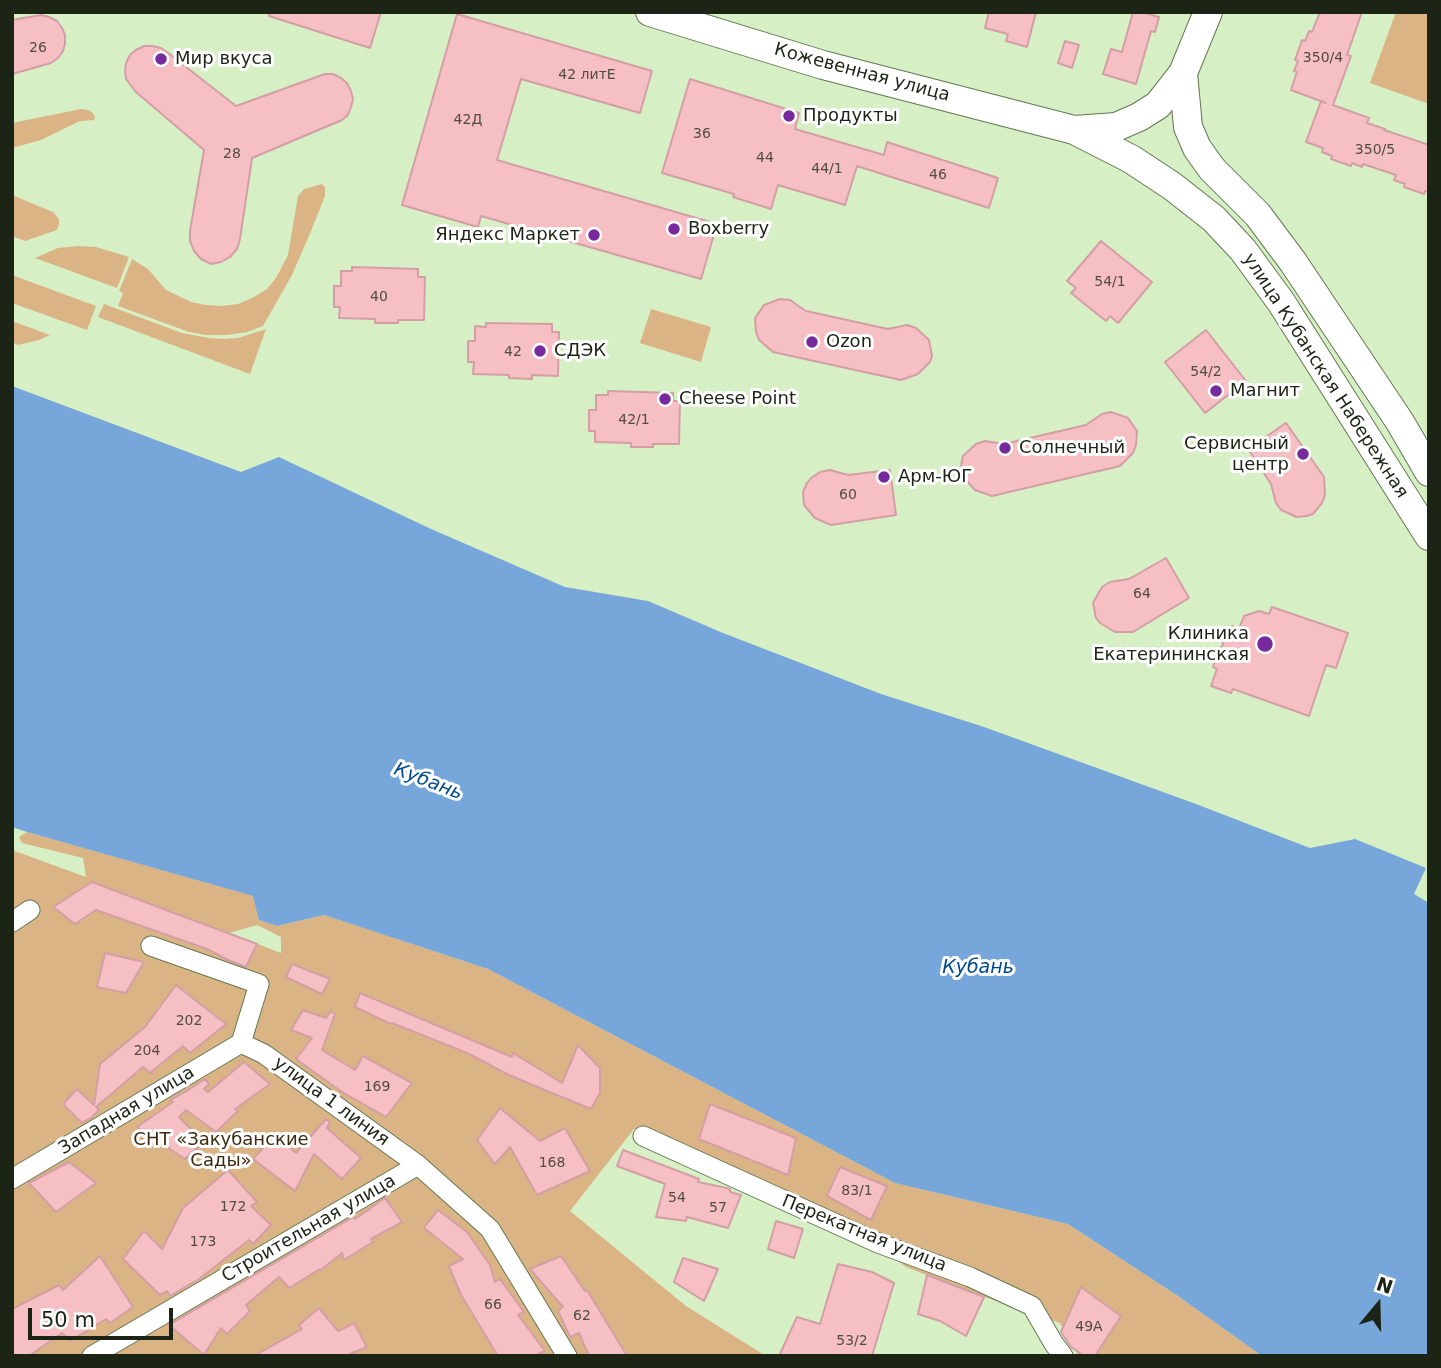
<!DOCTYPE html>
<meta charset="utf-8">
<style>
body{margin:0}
#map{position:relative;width:1441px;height:1368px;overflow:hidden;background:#d6efc4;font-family:"DejaVu Sans",sans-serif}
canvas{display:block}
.frame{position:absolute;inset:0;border:14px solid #1c2515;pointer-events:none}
.north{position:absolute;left:1343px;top:1270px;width:70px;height:70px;-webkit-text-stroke:5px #fff;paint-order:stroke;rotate:19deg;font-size:19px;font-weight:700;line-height:28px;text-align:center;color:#1c2515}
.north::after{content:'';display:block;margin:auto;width:24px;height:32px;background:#1c2515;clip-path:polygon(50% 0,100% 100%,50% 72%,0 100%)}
.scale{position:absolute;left:28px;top:1308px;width:145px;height:32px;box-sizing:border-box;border:4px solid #1c2515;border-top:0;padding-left:9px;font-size:21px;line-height:24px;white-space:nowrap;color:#1c2515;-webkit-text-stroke:5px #fff;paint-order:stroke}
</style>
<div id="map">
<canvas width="1441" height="1368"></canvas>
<div class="frame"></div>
<div class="north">N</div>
<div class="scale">50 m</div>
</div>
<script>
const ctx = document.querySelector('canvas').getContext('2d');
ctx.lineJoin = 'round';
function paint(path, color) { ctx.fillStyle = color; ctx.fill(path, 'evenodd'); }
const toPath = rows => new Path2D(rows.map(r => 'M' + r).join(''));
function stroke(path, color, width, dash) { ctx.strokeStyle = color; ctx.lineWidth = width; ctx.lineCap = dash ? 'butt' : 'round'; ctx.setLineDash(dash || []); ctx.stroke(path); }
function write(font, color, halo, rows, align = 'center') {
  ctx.font = font + ' "DejaVu Sans",sans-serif'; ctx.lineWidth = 6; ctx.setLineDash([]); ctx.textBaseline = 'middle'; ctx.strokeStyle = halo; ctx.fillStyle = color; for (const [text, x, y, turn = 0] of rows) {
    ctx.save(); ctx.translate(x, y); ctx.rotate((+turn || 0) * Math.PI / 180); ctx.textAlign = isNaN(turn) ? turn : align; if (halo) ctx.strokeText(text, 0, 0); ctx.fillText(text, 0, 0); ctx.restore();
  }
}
const green = toPath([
 [1396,12,1429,12,1429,104,1370,83],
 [81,109,88,110,93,113,95,117,94,120,80,121,41,140,12,148,12,123],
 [322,184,325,187,325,196,311,231,292,275,263,326,247,332,227,335,206,335,189,332,118,306,123,293,119,291,132,259,148,269,166,290,191,302,206,305,221,306,238,304,254,297,267,289,276,278,288,255,298,196,304,189],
 [12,195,53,212,59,219,59,224,57,230,25,241,12,236],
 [78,246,96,247,129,257,117,288,35,258,58,248],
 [12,275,96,306,87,330,12,303],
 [104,304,182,333,209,338,225,339,238,338,266,329,250,374,98,317],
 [651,309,711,327,701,362,640,343],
 [12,321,50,335,39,340,18,345,12,342],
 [27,832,254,896,259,920,277,926,324,915,488,969,895,1183,1068,1224,1178,1296,1262,1356,1079,1356,1060,1323,967,1291,906,1267,861,1234,645,1130,634,1129,570,1211,686,1306,766,1356,12,1356,12,850,86,877,83,858,22,843,19,837],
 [257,925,281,937,281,953,229,933]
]);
const water = toPath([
 [12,386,241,472,279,457,431,529,565,587,648,601,723,633,881,694,984,727,1196,804,1310,848,1355,839,1426,868,1414,894,1429,903,1429,1356,1262,1356,1178,1296,1068,1224,895,1183,488,969,324,915,277,926,259,920,253,896,27,832,12,827]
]);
const building = toPath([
 [270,12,381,12,370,48,269,16,270,12],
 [989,12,1036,12,1027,47,1006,41,1008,34,985,28,989,12],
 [1133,12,1142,12,1159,17,1155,32,1151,31,1136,84,1103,74,1111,49,1122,52,1133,12],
 [1320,12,1362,12,1347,55,1351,56,1333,105,1369,118,1367,123,1385,129,1384,130,1429,145,1429,192,1425,191,1424,194,1404,187,1405,184,1394,180,1396,175,1363,164,1362,167,1352,163,1351,166,1331,159,1332,156,1322,152,1323,148,1306,142,1321,101,1326,103,1291,90,1297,72,1294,71,1298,61,1295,60,1302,40,1305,41,1309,31,1312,32,1320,12],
 [457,14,652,71,640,113,521,79,497,160,717,224,701,279,481,216,478,227,402,205,457,14],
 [41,15,49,17,57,21,62,28,65,35,65,44,63,51,58,58,51,63,12,74,12,20,41,15],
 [1065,41,1079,45,1072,68,1058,63,1065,41],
 [144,46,152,46,161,48,167,52,236,106,325,74,333,74,341,78,347,83,351,91,353,99,351,107,348,115,342,120,252,158,240,239,237,249,230,257,221,262,211,264,201,259,194,251,190,241,190,231,204,150,136,92,126,79,125,71,126,63,130,55,136,50,144,46],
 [690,79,799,113,795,129,884,155,887,142,998,178,989,208,857,166,845,205,778,185,771,209,733,197,734,194,662,173,690,79],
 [1101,241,1152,282,1118,323,1110,316,1106,321,1071,293,1076,288,1067,281,1101,241],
 [352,267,418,269,418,277,425,277,424,320,398,320,398,323,375,323,375,319,339,318,340,307,334,307,334,286,341,286,341,271,352,271,352,267],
 [780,299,790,300,806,311,888,329,907,325,916,328,929,340,932,356,930,362,918,374,901,380,773,352,759,340,756,332,755,318,764,305,780,299],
 [486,323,552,324,552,332,559,332,558,376,532,375,532,379,509,378,509,375,473,374,474,362,468,362,468,341,475,341,475,326,486,327,486,323],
 [1206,330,1246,381,1205,413,1165,362,1206,330],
 [608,391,673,393,673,401,680,401,679,444,653,444,653,447,631,447,631,443,595,442,595,431,589,431,589,410,596,410,596,395,608,395,608,391],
 [1111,412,1128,418,1137,431,1136,445,1133,453,1120,466,992,496,975,490,964,478,961,466,963,456,976,444,985,441,1004,444,1086,425,1102,414,1111,412],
 [1286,423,1324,477,1325,495,1322,503,1313,514,1307,516,1297,517,1281,510,1276,503,1271,484,1248,449,1286,423],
 [830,470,848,475,890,470,896,515,831,525,815,518,804,505,803,492,807,483,811,478,820,472,830,470],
 [1166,558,1189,598,1133,632,1115,632,1100,623,1096,618,1093,603,1102,587,1110,582,1129,579,1166,558],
 [1272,607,1348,633,1336,668,1326,665,1309,716,1233,689,1231,693,1211,686,1217,669,1213,667,1220,647,1222,647,1225,636,1228,637,1232,626,1239,629,1244,616,1259,611,1269,614,1272,607],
 [92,882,166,910,257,944,246,967,228,960,207,949,96,910,75,924,53,907,92,882],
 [105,953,144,962,126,993,97,987,105,953],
 [292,964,330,979,322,994,286,977,292,964],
 [176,985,226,1024,190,1053,183,1046,150,1073,143,1067,96,1107,99,1110,92,1117,82,1123,63,1104,77,1089,94,1105,100,1064,145,1027,176,985],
 [360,993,512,1057,513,1053,562,1083,578,1045,600,1068,600,1093,591,1109,547,1091,509,1075,467,1053,392,1023,391,1024,355,1007,360,993],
 [303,1010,326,1018,331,1011,335,1014,322,1050,355,1070,363,1056,412,1083,386,1117,342,1092,296,1059,312,1038,291,1030,303,1010],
 [244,1062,270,1084,235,1109,238,1111,216,1132,186,1110,179,1117,203,1142,185,1159,137,1127,173,1102,170,1100,190,1089,205,1079,209,1084,204,1089,208,1092,244,1062],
 [710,1104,796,1138,788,1175,699,1139,710,1104],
 [500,1108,540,1141,565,1128,590,1171,537,1195,510,1147,495,1164,477,1140,500,1108],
 [326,1119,330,1122,327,1128,361,1158,342,1179,314,1154,295,1191,253,1159,276,1134,296,1153,326,1119],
 [623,1150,699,1179,698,1182,727,1188,730,1189,730,1192,741,1195,728,1228,687,1217,686,1221,656,1217,665,1184,617,1166,623,1150],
 [69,1162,96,1183,56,1212,29,1183,69,1162],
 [840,1167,887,1186,871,1220,827,1196,840,1167],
 [228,1170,257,1202,251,1206,271,1225,253,1244,249,1240,199,1279,170,1296,167,1291,160,1295,123,1259,144,1231,162,1249,183,1208,228,1170],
 [385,1198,402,1222,371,1239,373,1242,344,1260,342,1253,321,1270,320,1269,289,1288,279,1277,246,1305,250,1311,227,1334,221,1328,204,1355,169,1325,353,1217,355,1219,385,1198],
 [438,1210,467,1232,490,1265,495,1282,500,1279,524,1312,518,1315,545,1351,534,1356,498,1356,461,1295,449,1266,463,1259,424,1228,438,1210],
 [776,1221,803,1229,794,1258,768,1249,776,1221],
 [100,1256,133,1307,110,1323,106,1319,70,1341,62,1333,29,1356,12,1356,12,1309,59,1285,63,1290,100,1256],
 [561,1256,585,1291,587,1290,627,1356,589,1356,579,1333,570,1337,558,1311,563,1307,530,1269,561,1256],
 [683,1258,718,1269,704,1301,674,1282,683,1258],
 [838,1264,872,1272,894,1283,872,1356,779,1356,797,1317,820,1324,838,1264],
 [927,1275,984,1297,966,1336,940,1321,918,1314,927,1275],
 [1081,1287,1121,1316,1095,1356,1084,1356,1071,1347,1061,1332,1081,1287],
 [319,1308,338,1331,354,1323,367,1347,345,1356,254,1356,302,1329,299,1325,319,1308]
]);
const minor = toPath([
 [12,922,30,910],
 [151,946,259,984,241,1043],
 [241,1043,264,1054,418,1165,490,1229,567,1356],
 [643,1136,878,1243,970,1277,1032,1306,1054,1344,1063,1356],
 [12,1179,241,1043],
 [92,1356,418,1165]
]);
const secondary = toPath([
 [650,12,823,65,1074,130,1131,159,1172,186,1214,219,1243,250,1281,302,1429,536],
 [1183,73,1188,127,1197,148,1212,169,1258,215,1293,262,1400,422,1429,472],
 [1074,130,1116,127,1139,117,1158,105,1183,73,1208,12]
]);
const markers = [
 [161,59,7,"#762a9d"],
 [789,116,7,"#762a9d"],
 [674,229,7,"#762a9d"],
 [594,235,7,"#762a9d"],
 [812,342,7,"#762a9d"],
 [540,351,7,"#762a9d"],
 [1216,391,7,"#762a9d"],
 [665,399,7,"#762a9d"],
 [1005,448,7,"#762a9d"],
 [1303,454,7,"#762a9d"],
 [884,477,7,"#762a9d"],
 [1265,644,9,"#762a9d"]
];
const numberNames = [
 ["26",38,48],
 ["350/4",1323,58],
 ["42 литЕ",587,75],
 ["42Д",468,120],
 ["36",702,134],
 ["350/5",1375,150],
 ["28",232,154],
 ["44",765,158],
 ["44/1",827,169],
 ["46",938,175],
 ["54/1",1110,282],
 ["40",379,297],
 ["42",513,352],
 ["54/2",1206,372],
 ["42/1",634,420],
 ["60",848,495],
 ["64",1142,594],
 ["202",189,1021],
 ["204",147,1051],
 ["169",377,1087],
 ["168",552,1163],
 ["83/1",857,1191],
 ["54",677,1198],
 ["172",233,1207],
 ["57",718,1208],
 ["173",203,1242],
 ["66",493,1305],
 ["62",582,1316],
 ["49А",1089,1327],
 ["53/2",852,1341]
];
const poiNames = [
 ["Мир вкуса",175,59],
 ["Продукты",803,116],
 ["Boxberry",688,229],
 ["Яндекс Маркет",580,235,"right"],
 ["Ozon",826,342],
 ["СДЭК",554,351],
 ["Магнит",1230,391],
 ["Cheese Point",679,399],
 ["Сервисный",1289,444,"right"],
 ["центр",1289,465,"right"],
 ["Солнечный",1019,448],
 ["Арм-ЮГ",898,477],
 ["Клиника",1249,634,"right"],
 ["Екатерининская",1249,655,"right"]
];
const streetNames = [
 ["Кожевенная улица",862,73,15],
 ["улица Кубанская Набережная",1325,376,57],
 ["улица 1 линия",331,1102,36],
 ["Западная улица",127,1111,-31],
 ["Строительная улица",309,1229,-30],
 ["Перекатная улица",864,1234,22]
];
const parkNames = [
 ["СНТ «Закубанские",221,1140],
 ["Сады»",221,1161]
];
const waterNames = [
 ["Кубань",428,782,21],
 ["Кубань",978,968]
];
paint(green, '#dbb486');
paint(water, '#77a6da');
paint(building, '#f5bfc4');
stroke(building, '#d39fa5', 2);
stroke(minor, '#637852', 21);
stroke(secondary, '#637852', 30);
stroke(minor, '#fff', 19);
stroke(secondary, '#fff', 28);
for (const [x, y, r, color] of markers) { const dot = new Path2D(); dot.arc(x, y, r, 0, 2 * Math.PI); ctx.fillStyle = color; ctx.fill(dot); stroke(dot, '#fff', 2.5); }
write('14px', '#524c41', null, numberNames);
write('18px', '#1c2515', '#fff', poiNames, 'left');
write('18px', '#1c2515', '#fff', streetNames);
write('18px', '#3e2a10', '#fff', parkNames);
write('italic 19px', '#004b8a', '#fff', waterNames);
</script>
